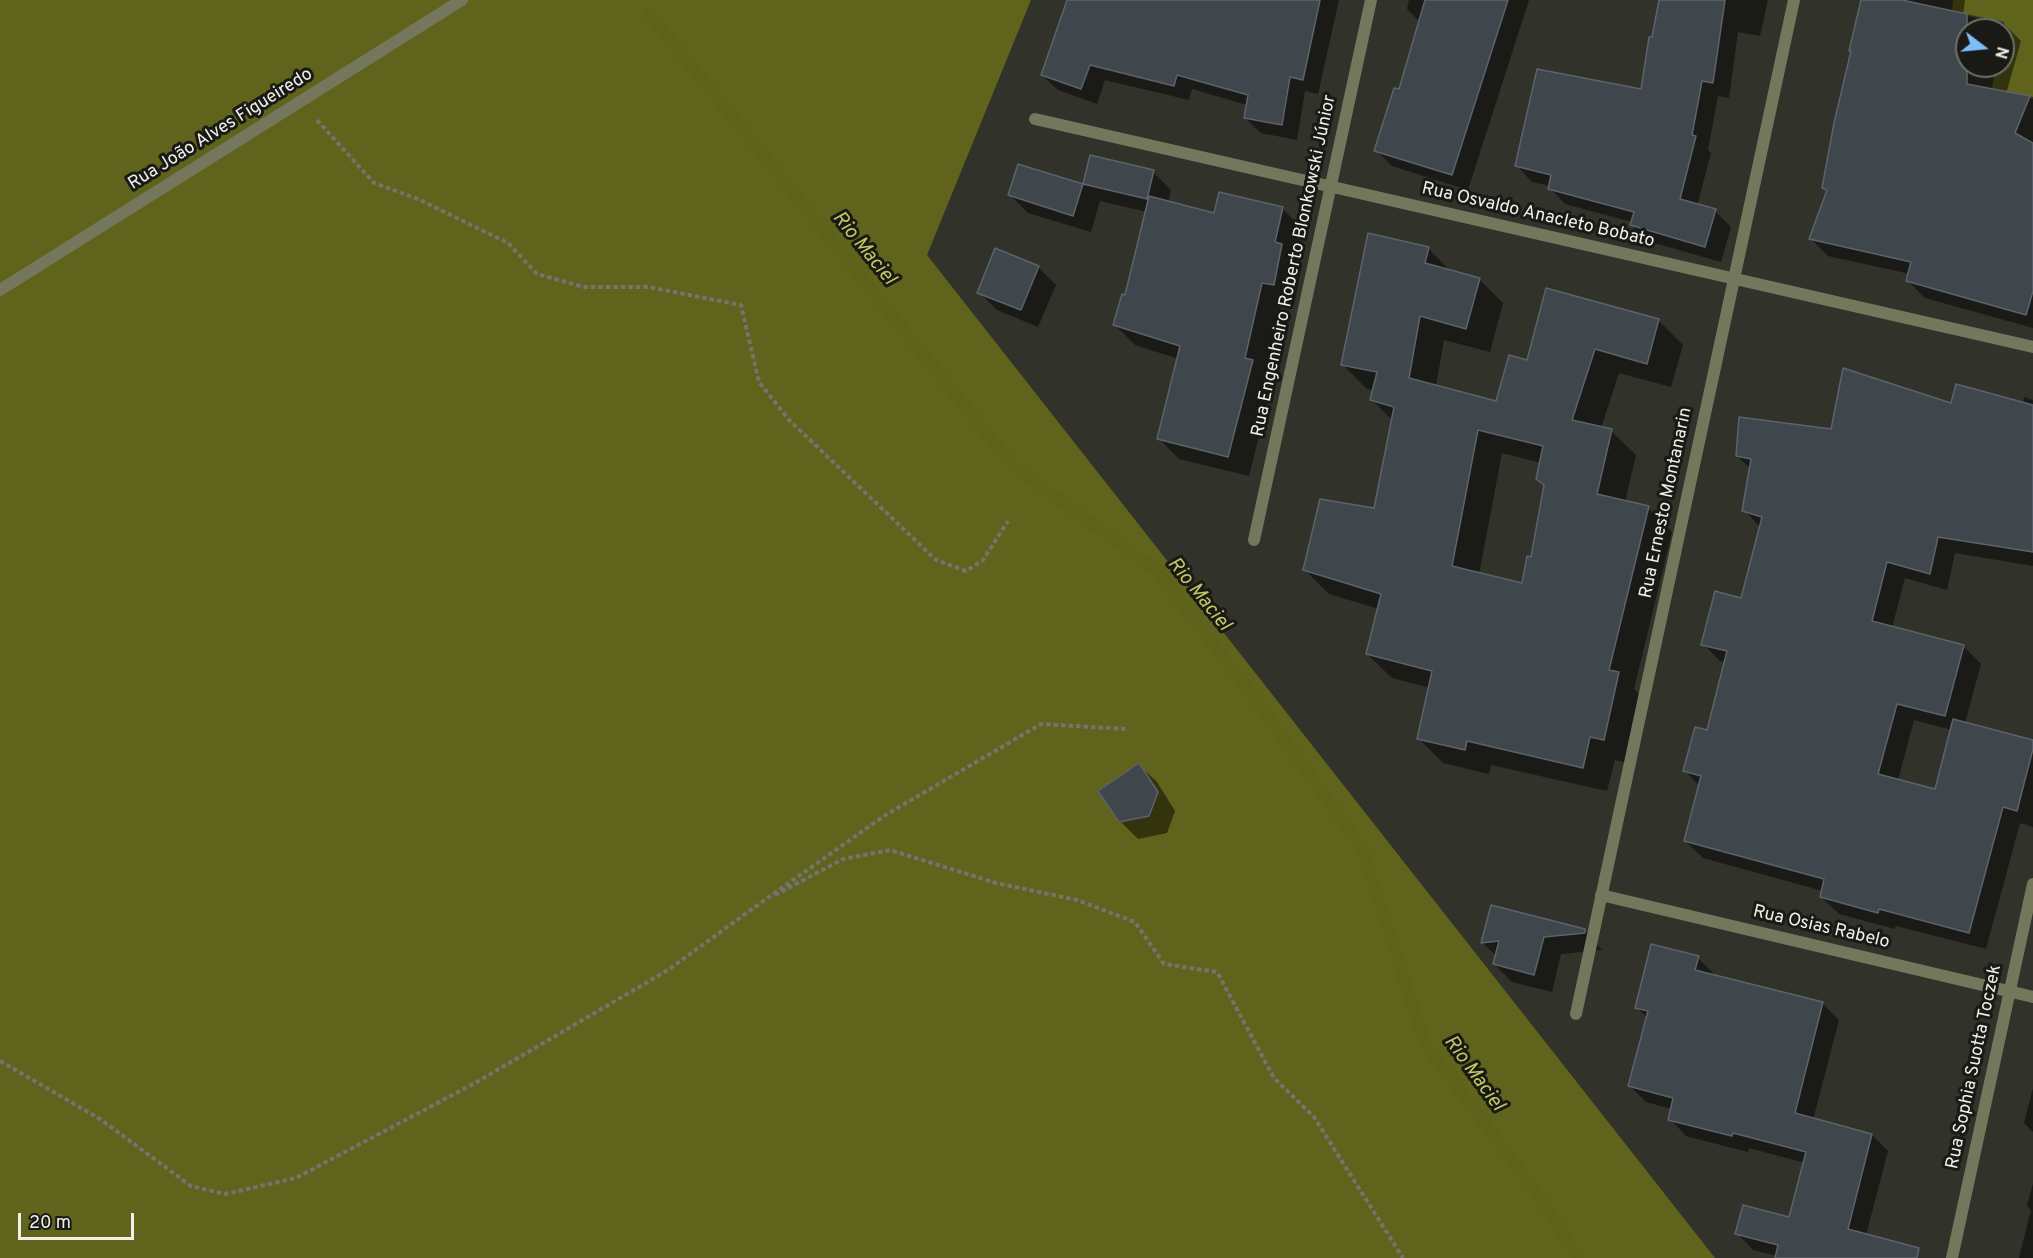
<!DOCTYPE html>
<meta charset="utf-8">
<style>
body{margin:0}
#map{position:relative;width:2033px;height:1258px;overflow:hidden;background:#31322a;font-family:Overpass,sans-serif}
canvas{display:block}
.north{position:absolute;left:1955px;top:18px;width:60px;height:60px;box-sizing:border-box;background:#191915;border:2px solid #6f6f6a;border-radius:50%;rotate:106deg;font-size:16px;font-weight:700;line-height:24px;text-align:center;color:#eff0ea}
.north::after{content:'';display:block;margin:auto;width:21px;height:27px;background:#7dbef9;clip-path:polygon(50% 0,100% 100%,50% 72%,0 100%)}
.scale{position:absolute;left:18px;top:1213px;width:116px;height:27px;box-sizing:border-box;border:3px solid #eff0ea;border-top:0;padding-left:8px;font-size:18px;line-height:21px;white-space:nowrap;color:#eff0ea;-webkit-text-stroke:4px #191915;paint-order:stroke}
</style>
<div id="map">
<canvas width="2033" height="1258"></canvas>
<div class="north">N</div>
<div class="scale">20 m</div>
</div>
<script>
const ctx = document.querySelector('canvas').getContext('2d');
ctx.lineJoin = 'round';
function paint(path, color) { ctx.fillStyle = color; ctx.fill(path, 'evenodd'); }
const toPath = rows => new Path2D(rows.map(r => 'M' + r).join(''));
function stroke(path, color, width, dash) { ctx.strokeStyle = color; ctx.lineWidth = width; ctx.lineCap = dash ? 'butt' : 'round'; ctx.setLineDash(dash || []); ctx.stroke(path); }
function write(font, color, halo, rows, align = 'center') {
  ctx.font = font + ' Overpass,sans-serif'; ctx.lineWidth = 6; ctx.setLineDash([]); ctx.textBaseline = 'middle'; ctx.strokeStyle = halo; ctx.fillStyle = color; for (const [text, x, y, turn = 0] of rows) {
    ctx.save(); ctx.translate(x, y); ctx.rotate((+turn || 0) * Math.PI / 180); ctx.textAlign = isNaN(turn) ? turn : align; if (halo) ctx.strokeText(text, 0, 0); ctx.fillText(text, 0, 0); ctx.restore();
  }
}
const forest = toPath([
 [0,0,1031,0,927,255,1715,1258,0,1258],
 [1953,0,2033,0,2033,97,1992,88,1996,66,2003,66,2004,22,1952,11]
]);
const shadow = toPath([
 [1069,0,1339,0,1318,94,1305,91,1297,140,1261,133,1245,118,1247,105,1192,89,1189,100,1105,80,1097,104,1058,90,1042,75],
 [1409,0,1529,0,1468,190,1392,166,1376,150,1400,91,1420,22,1407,9],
 [1661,0,1768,0,1760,36,1738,32,1729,98,1718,96,1708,150,1711,153,1697,206,1715,211,1731,227,1721,262,1647,241,1632,225,1632,222,1565,204,1550,188,1550,186,1532,182,1517,166,1642,91],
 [1863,0,1965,0,1963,15,2004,24,2021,41,2006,94,2033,99,2033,328,1925,298,1908,281,1910,274,1828,256,1811,239,1828,193,1823,188],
 [1967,30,2003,30,2003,66,1967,66],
 [1091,157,1153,172,1171,190,1168,202,1215,215,1282,208,1302,229,1296,259,1302,265,1294,305,1282,302,1265,374,1273,381,1249,476,1179,459,1159,439,1179,359,1135,345,1115,325,1126,297,1147,212,1100,201,1091,232,1028,213,1010,195,1019,166,1084,186],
 [1428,248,1451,272,1479,279,1503,303,1490,352,1444,340,1436,386,1497,403,1528,362,1658,320,1683,345,1671,387,1619,373,1601,428,1611,431,1636,455,1625,502,1648,508,1672,532,1634,689,1643,698,1628,763,1615,760,1607,791,1491,765,1489,774,1443,763,1418,738,1430,688,1392,678,1367,654,1379,609,1329,594,1304,569,1375,510,1393,421,1372,400,1374,390,1367,389,1343,365],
 [1502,453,1541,463,1537,479,1545,487,1532,558,1524,584,1479,574],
 [1038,267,1056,285,1038,327,997,310,979,292],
 [2024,397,2033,400,2033,566,1955,553,1947,590,1905,578,1892,628,1964,647,1981,664,1965,723,2033,741,2033,827,2020,823,1986,949,1896,926,1895,929,1839,914,1821,897,1823,891,1703,858,1685,841,1700,786,1685,771,1708,732,1726,663,1720,661,1703,644,1742,600,1761,528,1744,510,1751,469,1737,456,1832,431,1952,405,2023,404],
 [1914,720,1952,730,1936,791,1898,780],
 [1139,765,1157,782,1175,811,1167,833,1138,839,1120,821],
 [1585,930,1602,950,1561,954,1552,992,1512,982,1494,964,1496,956,1483,943],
 [1698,958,1714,974,1714,976,1823,1004,1839,1020,1813,1120,1872,1135,1888,1151,1866,1235,1906,1246,1918,1258,1777,1258,1777,1256,1753,1250,1737,1233,1790,1219,1805,1163,1749,1148,1748,1152,1686,1136,1670,1119,1672,1109,1646,1102,1629,1085,1648,1018,1636,1007],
 [2033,1088,2033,1132,2024,1123],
 [2033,1183,2033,1258,2019,1258,2031,1210,2027,1206]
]);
const stream = toPath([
 [648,12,1013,466,1156,570,1253,696,1362,848,1426,1046,1535,1190,1579,1258]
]);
const building = toPath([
 [1067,0,1320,0,1303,80,1290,77,1282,125,1244,118,1248,95,1177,75,1174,86,1090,65,1081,89,1041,75,1067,0],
 [1425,0,1508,0,1452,175,1374,151,1394,88,1399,89,1425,0],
 [1659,0,1725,0,1713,83,1702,81,1692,135,1696,136,1680,199,1716,209,1705,247,1630,225,1634,212,1548,189,1551,175,1515,166,1537,69,1641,89,1649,37,1652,37,1659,0],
 [1861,0,1902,0,1967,14,1967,84,2030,96,2015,133,2033,143,2033,291,2026,315,1906,281,1911,262,1809,239,1827,190,1822,188,1834,123,1851,51,1849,51,1861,0],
 [1090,155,1154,170,1147,199,1083,184,1090,155],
 [1018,164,1083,184,1073,216,1008,195,1018,164],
 [1219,192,1283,207,1275,242,1282,244,1274,285,1262,283,1245,358,1253,360,1228,457,1157,439,1180,346,1113,325,1122,294,1125,295,1149,196,1214,213,1219,192],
 [1368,233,1429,247,1425,263,1480,278,1466,329,1420,316,1409,378,1496,401,1509,355,1527,360,1546,288,1659,319,1647,364,1595,349,1572,420,1612,429,1597,494,1649,506,1609,670,1619,672,1604,740,1590,737,1583,768,1467,741,1465,750,1417,739,1432,671,1366,654,1381,594,1303,570,1320,499,1374,508,1394,407,1370,400,1377,372,1341,365,1368,233],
 [1478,430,1543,446,1536,479,1544,485,1531,557,1527,556,1522,583,1452,566,1478,430],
 [995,248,1039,266,1021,310,977,293,995,248],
 [1843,368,1951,403,1956,384,2033,405,2033,552,1938,537,1930,574,1887,562,1872,621,1964,645,1945,716,1897,704,1878,774,1935,789,1953,719,2033,740,2033,749,2017,811,2003,807,1969,933,1879,909,1878,913,1820,897,1824,879,1684,841,1701,776,1683,771,1695,727,1707,730,1727,651,1701,645,1715,591,1741,598,1762,517,1742,511,1751,459,1736,456,1739,417,1831,429,1843,368],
 [1139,763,1158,792,1149,816,1119,822,1098,791,1139,763],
 [1491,905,1585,929,1585,933,1544,937,1534,975,1493,964,1499,941,1481,943,1491,905],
 [1651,944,1699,956,1695,970,1823,1002,1795,1113,1872,1134,1848,1229,1919,1248,1917,1258,1775,1258,1778,1245,1735,1234,1743,1205,1789,1217,1806,1152,1733,1133,1732,1136,1668,1120,1673,1098,1628,1086,1648,1011,1635,1008,1651,944]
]);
const path = toPath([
 [317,120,374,183,418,199,508,243,537,274,584,287,648,287,741,305,759,382,789,420,936,560,966,571,983,560,1008,521],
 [775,895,843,859,890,850,996,883,1077,900,1135,922,1164,964,1217,972,1274,1078,1314,1117,1403,1258],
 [0,1061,100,1119,191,1186,225,1194,296,1178,475,1083,668,970,759,904,884,816,1041,724,1126,729]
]);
const minor = toPath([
 [1035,119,2033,347],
 [0,290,462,0],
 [1254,540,1371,0],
 [1601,895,2033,997],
 [1576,1014,1794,0],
 [1952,1258,2033,884]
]);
const streetNames = [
 ["Rua João Alves Figueiredo",221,130,-32],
 ["Rua Osvaldo Anacleto Bobato",1538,216,13],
 ["Rua Engenheiro Roberto Blonkowski Júnior",1295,266,-78],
 ["Rua Ernesto Montanarin",1667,503,-78],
 ["Rua Osias Rabelo",1821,928,13],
 ["Rua Sophia Suotta Toczek",1975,1067,-78]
];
const waterNames = [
 ["Rio Maciel",863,249,51],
 ["Rio Maciel",1198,595,51],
 ["Rio Maciel",1473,1074,54]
];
paint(forest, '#60631c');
paint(shadow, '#0007');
stroke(stream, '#5e611a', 12);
paint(building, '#3f464c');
stroke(building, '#5c636a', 1.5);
stroke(path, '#73746d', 4, [4.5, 3]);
stroke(minor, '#74775b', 12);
write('18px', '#eff0ea', '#191915', streetNames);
write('italic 20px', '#c2c765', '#191915', waterNames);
</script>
